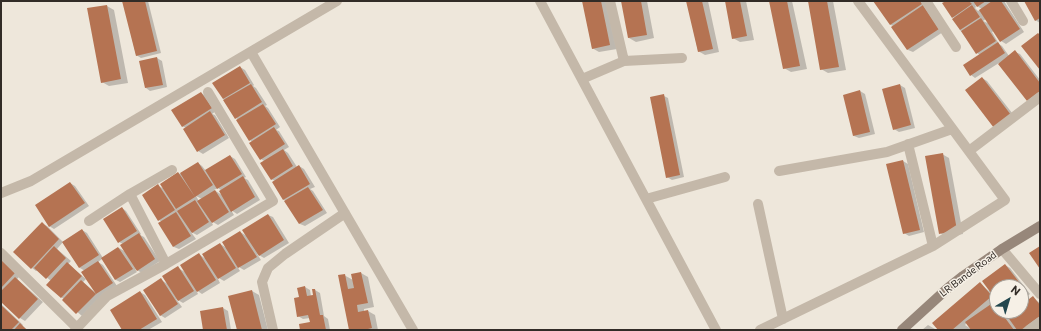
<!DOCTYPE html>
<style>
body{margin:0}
#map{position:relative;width:1041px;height:331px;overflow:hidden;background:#eee7db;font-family:Commissioner,sans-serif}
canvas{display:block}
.frame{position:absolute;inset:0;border:2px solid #322c27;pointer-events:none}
.north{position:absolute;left:989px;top:279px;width:40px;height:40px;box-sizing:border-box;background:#f6f0e6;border:1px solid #a8a29a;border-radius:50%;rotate:38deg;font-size:11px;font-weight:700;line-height:16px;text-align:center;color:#322c27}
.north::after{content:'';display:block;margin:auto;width:14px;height:18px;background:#23474e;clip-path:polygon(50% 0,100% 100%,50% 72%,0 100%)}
</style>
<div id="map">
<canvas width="1041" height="331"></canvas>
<div class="frame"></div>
<div class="north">N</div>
</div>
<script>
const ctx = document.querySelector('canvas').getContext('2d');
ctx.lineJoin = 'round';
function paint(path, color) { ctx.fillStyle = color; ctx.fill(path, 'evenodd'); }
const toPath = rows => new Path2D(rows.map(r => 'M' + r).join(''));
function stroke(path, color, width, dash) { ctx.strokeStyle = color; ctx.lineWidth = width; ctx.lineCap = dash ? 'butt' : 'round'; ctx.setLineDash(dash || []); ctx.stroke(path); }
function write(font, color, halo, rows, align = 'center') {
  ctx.font = font + ' Commissioner,sans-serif'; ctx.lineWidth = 3; ctx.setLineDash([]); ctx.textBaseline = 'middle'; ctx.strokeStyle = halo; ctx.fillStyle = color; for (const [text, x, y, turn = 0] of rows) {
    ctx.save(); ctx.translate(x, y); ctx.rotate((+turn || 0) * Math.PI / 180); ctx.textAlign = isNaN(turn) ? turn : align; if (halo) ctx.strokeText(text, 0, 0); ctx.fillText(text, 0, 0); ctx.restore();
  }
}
const shadow = toPath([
 [123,1,148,1,161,53,141,58,136,55],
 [583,1,607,1,617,49,599,52,592,48],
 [622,1,647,1,654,38,636,42,629,38],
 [687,1,708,1,719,52,705,55,698,51],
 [726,1,746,1,754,40,740,42,733,38],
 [770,1,792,1,807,69,791,72,784,68],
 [809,1,833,1,846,70,828,73,821,69],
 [875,1,922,1,943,32,913,52,908,50,892,27,893,26,891,25],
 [948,1,1004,1,1024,32,1006,44,1001,41,994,31,992,32,999,44,1002,46,1009,56,1015,52,1020,54,1040,80,1040,98,1028,100,999,63,975,78,971,75,980,55,977,53,960,30,955,18,952,17],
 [975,5,982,9,978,11,975,8,976,7],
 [986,19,990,24,983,21],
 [1025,1,1040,1,1040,23,1035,20],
 [107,6,114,10,128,83,109,86,102,82],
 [157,58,162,61,167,87,150,91,146,88],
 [240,67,245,70,254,85,253,86,256,88,267,105,265,106,268,108,280,127,276,130,279,131,289,147,284,150,288,153,297,167,299,166,304,169,315,187,310,189,313,191,327,213,305,226,300,224,287,201,284,200,273,182,275,181,271,179,264,161,261,159,252,142,250,140,239,120,236,118,225,101,226,100,223,99],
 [982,78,987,81,1016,118,1000,130],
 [900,85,905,88,915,128,899,132,894,129],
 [860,91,865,94,875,134,859,138,854,136],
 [201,93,206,96,216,111,212,114,215,115,229,138,203,154,198,151,186,128,182,126],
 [664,96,668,98,684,177,672,180,667,177],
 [942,154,949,158,963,234,947,237,940,233],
 [230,156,235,159,246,177,244,178,248,180,260,200,237,214,231,210,234,215,218,225,211,221,213,225,197,235,191,232,196,239,179,249,174,247,159,224,162,222,159,220,158,186,165,189,178,173,180,174,198,163,202,166,206,171],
 [218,188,222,191,222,195,214,190],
 [196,196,202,199,199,201],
 [903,161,908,164,924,232,909,236,904,233],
 [70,183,75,186,89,206,54,229,49,226],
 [122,208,126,211,141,234,140,235,144,237,160,261,142,273,135,269,137,272,120,282,116,280,102,259,98,262,103,265,117,286,82,316,63,300,64,299,61,297,51,281,38,270,36,271,32,268,42,224,47,226,63,242,82,230,87,233,103,258,119,248,126,252,123,244,119,242],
 [63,242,80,268,85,271,96,293,83,282,86,279,68,264,71,261,57,249],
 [268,215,273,217,289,243,264,258,257,254,261,260,244,270,237,266,240,271,224,281,217,277,220,283,202,294,196,290,198,294,183,303,176,299,182,307,165,318,160,315,161,280,168,284,178,268,185,272,200,255,206,259,220,244,227,248,240,232,247,236],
 [1,259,20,276,17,279,43,302,25,321,20,318,1,301],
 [1005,265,1010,268,1030,294,1021,301,1021,287,997,287,997,299,992,302,997,305,997,311,1004,311,1008,316,1015,311,1021,311,1021,307,1033,298,1040,303,1040,322,1029,330,939,330,980,284,989,291,990,290],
 [967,323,971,329,965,325],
 [361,273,368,277,374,307,364,309,364,312,368,311,375,315,378,330,350,330,344,275,353,280],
 [305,287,310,290,311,296,314,295,315,290,320,293,324,316,328,319,330,330,301,330,311,323,310,318,303,319,298,316,300,298],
 [252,291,259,295,268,330,238,330],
 [140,292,145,295,162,322,148,330,124,330],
 [1,304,23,325,22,326,28,330,1,330],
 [223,308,228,311,231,330,204,330],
 [928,325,935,329,935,330,922,330]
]);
const building = toPath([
 [122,1,145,1,157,51,136,56],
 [582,1,601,1,610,45,592,49],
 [621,1,641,1,647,35,628,38],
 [686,1,702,1,713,49,698,52],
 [725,1,740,1,747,36,732,39],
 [769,1,787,1,800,66,783,69],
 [808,1,827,1,839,67,820,70],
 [873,1,920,1,922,4,890,25],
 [946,1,969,1,972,4,952,18,942,3],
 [973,1,986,1,977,7],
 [992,1,1001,1,1020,29,1000,42,979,10],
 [1024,1,1040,1,1040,18,1035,21],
 [107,5,121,79,101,83,87,8],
 [923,5,939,29,907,50,891,27],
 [972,5,980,17,960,30,952,19],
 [981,18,996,41,976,54,961,31],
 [1038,33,1040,35,1040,70,1021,46],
 [998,42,1005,53,970,76,963,65],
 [1015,50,1040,83,1040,91,1027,101,998,64],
 [157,57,163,85,145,88,139,61],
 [240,66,250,83,223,99,212,83],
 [982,77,1011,115,994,128,965,90],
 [251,84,262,102,235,119,223,100],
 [900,84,911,125,893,130,882,89],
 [860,90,870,132,853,136,843,95],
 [201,92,212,108,182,127,171,110],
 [664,94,680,175,666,178,650,97],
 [263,104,276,124,249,141,236,120],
 [210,111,225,135,197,152,183,129],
 [274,127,285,144,260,160,249,143],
 [283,149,293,166,271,180,260,163],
 [943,153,957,230,939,234,925,156],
 [230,155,242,174,217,189,205,170],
 [903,160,920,230,903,234,886,164],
 [198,162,213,185,195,197,180,173],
 [299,165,310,184,283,200,272,182],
 [178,172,195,197,176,209,160,184],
 [243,176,255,197,231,212,219,191],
 [70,182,85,203,49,227,35,205],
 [158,184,175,210,158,221,142,195],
 [308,187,323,210,299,224,284,201],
 [215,190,229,212,212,223,197,201],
 [195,200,209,222,192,233,177,211],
 [122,207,137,231,118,243,103,219],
 [176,212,191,236,173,247,158,223],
 [268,214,284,240,259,256,242,230],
 [42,222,59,239,31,269,13,252],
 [82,229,99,255,79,268,62,242],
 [240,231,257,257,238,268,222,242],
 [139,233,155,259,137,271,120,245],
 [220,243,236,268,218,279,202,254],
 [54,246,66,258,46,279,34,268],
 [1040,246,1040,269,1029,253],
 [118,247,133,269,115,280,101,258],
 [199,253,216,280,197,292,180,265],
 [1,259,15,273,1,288],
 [98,261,113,283,96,294,81,272],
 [67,262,82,276,61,298,46,285],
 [1005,264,1026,291,1021,295,1021,287,997,287,997,301,982,281],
 [178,266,194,291,178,301,162,276],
 [361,272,368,303,357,305,358,312,368,310,372,328,368,329,368,330,349,330,338,275,345,274,348,289,354,288,351,274],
 [15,277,38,299,19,319,1,302,1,291],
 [161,278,178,304,160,316,143,290],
 [81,280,96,294,76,314,62,300],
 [980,282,992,296,952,330,938,330,932,323],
 [305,286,307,296,313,295,312,289,315,289,320,315,323,315,326,330,300,330,299,324,310,322,308,315,297,317,294,298,299,297,297,288],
 [252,290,262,330,237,330,228,296],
 [140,291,157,319,139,330,122,330,110,310],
 [1033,296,1040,305,1040,316,1021,330,1017,330,1007,316,1013,311,1021,311,1021,305],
 [994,302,997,306,997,311,1000,311,1014,330,971,330,965,322],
 [1,305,19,322,11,330,1,330],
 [223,307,227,330,203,330,200,311],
 [20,323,27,330,14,330]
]);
const street = toPath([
 [540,1,716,330],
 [610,1,624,61],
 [926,1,956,47],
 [1011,1,1023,21],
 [251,52,413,330],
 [582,79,624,61,682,58],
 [908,144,933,246],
 [969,151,1040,97],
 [779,171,887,152,952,129],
 [1,193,31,181,337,1],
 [646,199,725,177],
 [758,204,783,319],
 [89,221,130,194],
 [1002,249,1040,294],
 [1,253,77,328],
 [166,264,130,194,172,170],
 [75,330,107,296,166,264,273,201,208,92],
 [273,330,262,282,268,268,285,254,345,213],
 [760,330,933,246,1005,200,858,1],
 [1029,330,1040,322]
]);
const secondary = toPath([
 [902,330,948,288,963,276,1002,249,1040,226]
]);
const streetNames = [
 ["LR Bande Road",968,274,-37]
];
paint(shadow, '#0003');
paint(building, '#b57352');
stroke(street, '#c4b8a9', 10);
stroke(secondary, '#97877a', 10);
write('10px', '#322c27', '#f6f0e6', streetNames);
</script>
